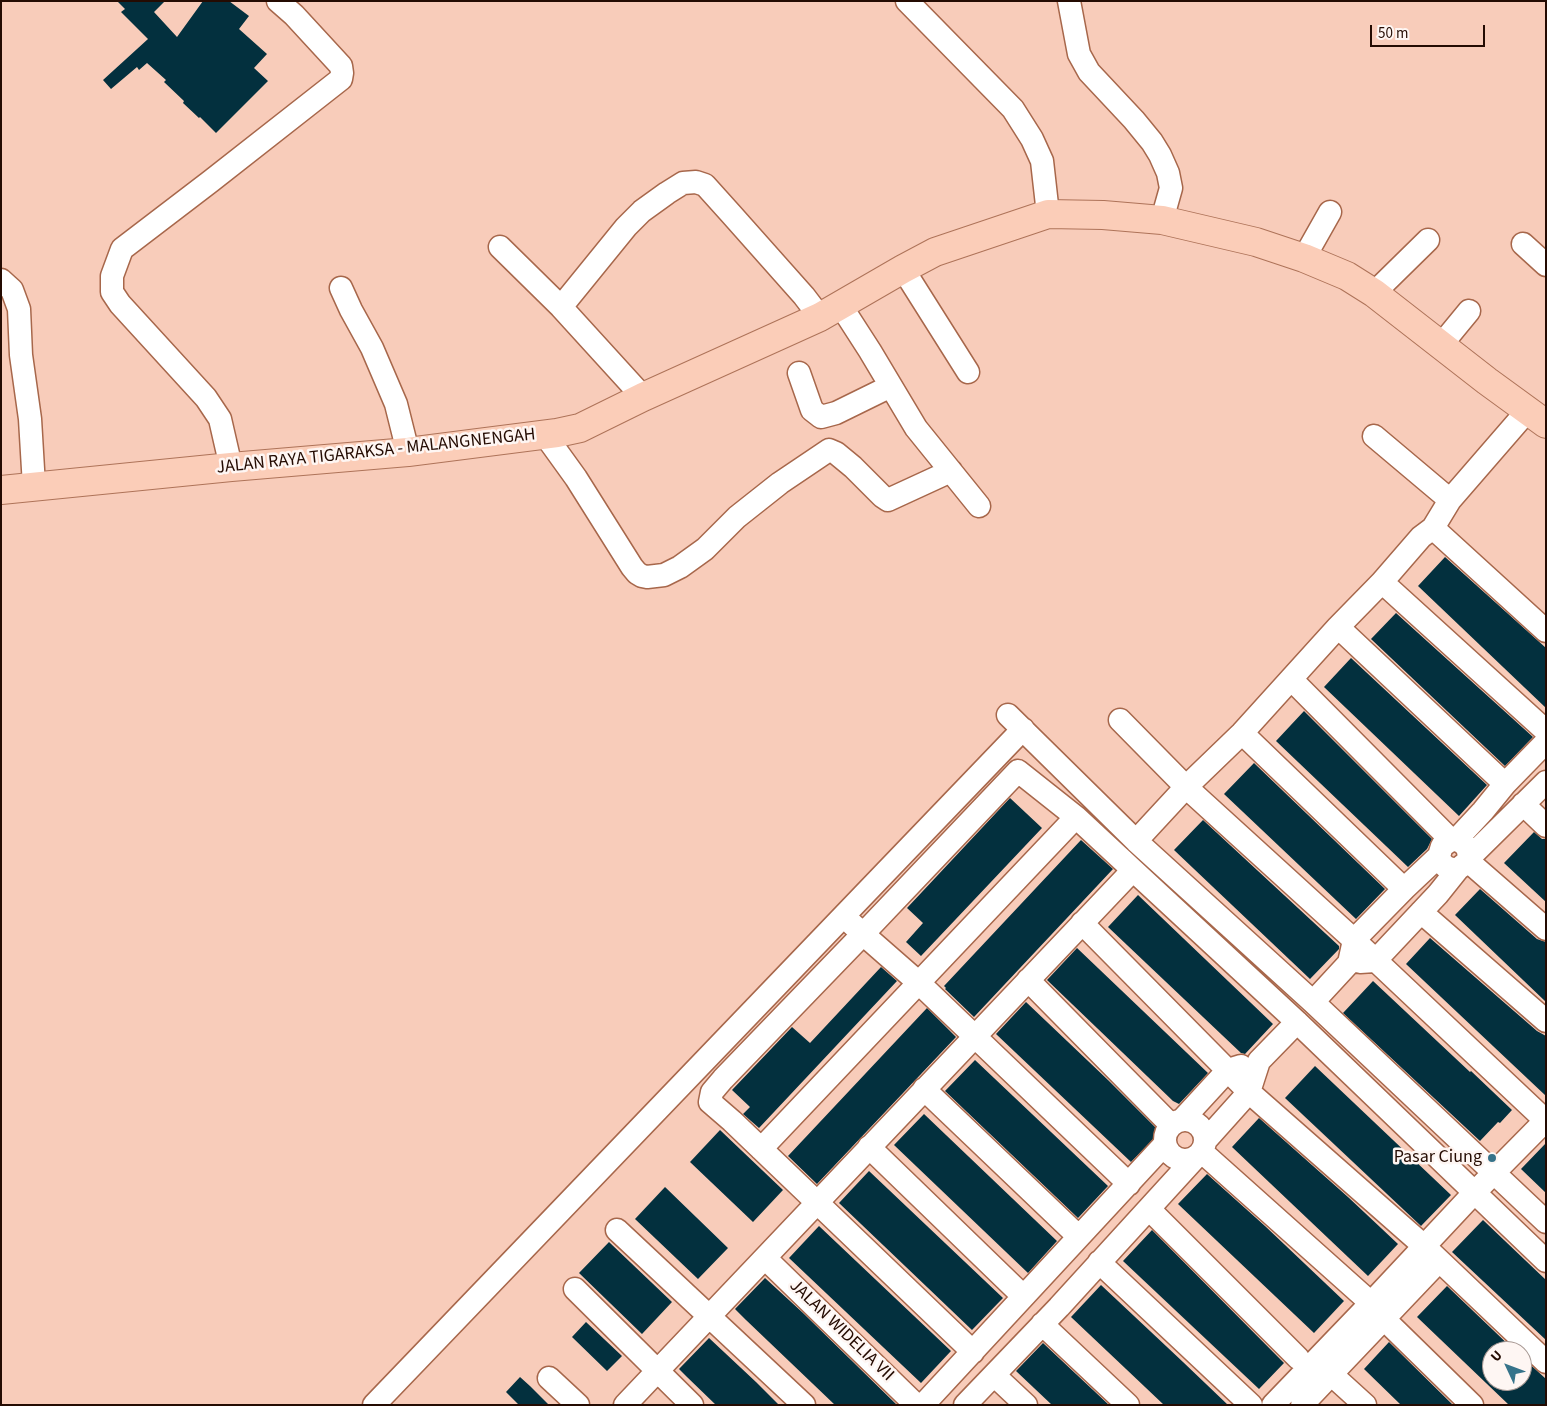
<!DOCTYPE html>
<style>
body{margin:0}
#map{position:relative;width:1547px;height:1406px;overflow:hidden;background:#f8ccba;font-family:"Source Sans 3",sans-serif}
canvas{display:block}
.frame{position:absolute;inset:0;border:2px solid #240b02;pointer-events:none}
.north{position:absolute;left:1482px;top:1341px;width:50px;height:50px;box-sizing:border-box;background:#fef6f3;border:1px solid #a79893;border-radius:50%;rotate:313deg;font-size:14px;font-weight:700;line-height:20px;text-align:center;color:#240b02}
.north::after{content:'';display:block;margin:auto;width:18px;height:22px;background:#36738a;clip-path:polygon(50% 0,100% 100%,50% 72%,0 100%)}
.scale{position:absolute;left:1370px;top:25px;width:115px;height:22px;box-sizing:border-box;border:2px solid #240b02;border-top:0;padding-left:6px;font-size:15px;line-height:18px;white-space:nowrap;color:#240b02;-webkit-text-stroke:4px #fef6f3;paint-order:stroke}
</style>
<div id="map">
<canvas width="1547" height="1406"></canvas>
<div class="frame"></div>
<div class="north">U</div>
<div class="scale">50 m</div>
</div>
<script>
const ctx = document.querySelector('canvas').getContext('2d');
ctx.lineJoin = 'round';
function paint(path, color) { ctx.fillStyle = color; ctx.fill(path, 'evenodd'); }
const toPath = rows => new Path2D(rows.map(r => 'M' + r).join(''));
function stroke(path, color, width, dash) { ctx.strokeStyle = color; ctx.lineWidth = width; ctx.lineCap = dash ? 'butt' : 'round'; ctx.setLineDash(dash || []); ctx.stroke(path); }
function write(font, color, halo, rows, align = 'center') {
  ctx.font = font + ' "Source Sans 3",sans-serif'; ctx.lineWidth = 5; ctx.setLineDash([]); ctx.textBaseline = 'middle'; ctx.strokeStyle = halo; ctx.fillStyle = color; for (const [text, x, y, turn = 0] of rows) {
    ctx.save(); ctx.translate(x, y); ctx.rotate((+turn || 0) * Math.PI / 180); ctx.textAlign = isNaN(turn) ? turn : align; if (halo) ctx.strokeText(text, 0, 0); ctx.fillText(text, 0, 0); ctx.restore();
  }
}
const building = toPath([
 [117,1,165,1,154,12,177,37,203,1,229,1,249,16,239,29,267,54,254,68,268,81,216,133,200,117,199,118,183,103,184,101,164,82,166,80,147,63,139,70,137,67,111,89,103,80,148,39,121,12,125,9],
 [1445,557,1546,648,1546,708,1418,586],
 [1396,613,1533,737,1505,766,1371,639],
 [1351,658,1487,785,1459,816,1324,687],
 [1304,711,1432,839,1427,849,1408,867,1276,741],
 [1254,763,1385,889,1356,919,1224,794],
 [1010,798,1042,828,921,956,906,942,923,923,907,908],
 [1203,820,1339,946,1339,949,1310,979,1174,850],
 [1534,832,1542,839,1546,839,1546,902,1504,863],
 [1081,840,1113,869,974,1017,945,989,946,988,944,986],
 [1480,889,1537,939,1546,942,1546,1002,1455,915],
 [1138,895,1273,1024,1245,1054,1241,1053,1108,927],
 [1430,938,1537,1031,1546,1036,1546,1096,1406,964],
 [1077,948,1208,1073,1179,1104,1173,1101,1047,980],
 [881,967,897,981,759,1128,743,1114,750,1107,732,1090,792,1027,810,1043],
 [1373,981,1470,1072,1471,1071,1512,1110,1500,1123,1498,1122,1480,1141,1343,1013],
 [1026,1002,1108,1080,1160,1132,1131,1162,996,1034],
 [927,1008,956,1037,817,1184,788,1156],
 [975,1060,1108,1186,1078,1218,945,1091],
 [1315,1066,1451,1195,1421,1226,1285,1098],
 [924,1114,1057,1241,1028,1273,894,1145],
 [1259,1118,1348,1197,1398,1244,1368,1276,1232,1147],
 [720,1130,783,1190,753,1222,690,1162],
 [1546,1143,1546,1193,1521,1169],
 [869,1171,1003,1298,972,1330,839,1203],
 [1207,1174,1265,1226,1344,1301,1314,1333,1178,1204],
 [665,1187,728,1248,698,1279,635,1219],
 [1483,1220,1546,1280,1546,1340,1452,1252],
 [819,1226,951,1351,921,1383,789,1258],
 [1152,1230,1284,1363,1259,1389,1123,1261],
 [609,1242,672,1302,642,1334,579,1273],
 [765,1278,802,1312,897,1405,835,1405,746,1320,735,1309],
 [1101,1285,1183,1362,1228,1405,1164,1405,1126,1369,1071,1317],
 [1447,1286,1515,1351,1492,1351,1492,1381,1522,1381,1522,1357,1546,1379,1546,1405,1509,1405,1417,1317],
 [586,1322,622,1356,607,1371,572,1337],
 [709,1338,756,1382,779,1405,716,1405,687,1377,679,1369],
 [1389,1342,1453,1405,1401,1405,1364,1369],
 [1043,1343,1109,1405,1052,1405,1016,1371],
 [520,1377,530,1386,549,1405,519,1405,506,1392]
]);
const minor = toPath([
 [907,1,1013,109,1032,139,1042,161,1048,214],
 [1069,1,1079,54,1089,72,1134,120,1152,142,1160,155,1168,173,1171,188,1162,220],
 [1523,244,1546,265],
 [500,247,561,307,643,397],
 [1304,258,1330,212],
 [903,269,968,372],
 [1,280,12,290,19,309,21,355,30,419,34,486],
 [341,288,351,310,372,348,396,404,408,452],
 [1374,293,1428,240],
 [841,306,870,351,916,428,979,506],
 [561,307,626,227,642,211,667,193,683,183,696,182,705,185,732,215,804,296,820,317],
 [1441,345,1469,311],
 [799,373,812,410,821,417,836,413,891,386],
 [545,435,576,478,632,567,637,573,642,576,647,577,664,575,680,567,705,549,737,517,780,483,829,450,836,453,853,467,882,496,888,500,951,471],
 [1374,436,1450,500],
 [231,467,220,419,206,398,120,304,112,292,112,276,122,249,211,181,341,79,342,73,341,66,294,15,278,1],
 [1433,528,1450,500,1528,410],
 [1382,582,1546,731],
 [1338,627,1505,784],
 [1291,679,1451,840],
 [1008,715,1136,841,1313,1002,1546,1222],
 [1120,720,1186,787,1354,940,1546,1121],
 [1242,733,1404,889],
 [1523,804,1546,826],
 [1456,840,1461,842,1466,846,1468,851,1469,858,1468,861,1458,869,1452,869,1446,867,1441,862,1439,856,1442,846,1451,840,1456,840,1483,811,1505,784,1546,742],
 [1136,841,1186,787,1242,733,1338,627,1382,582,1421,537,1433,528,1546,631],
 [1469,858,1546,782],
 [1468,861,1546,929],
 [1421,912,1546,1021],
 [1082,923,1249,1092,1424,1246,1546,1362],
 [852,924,863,934,723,1079,712,1092,710,1102,732,1121,973,1352],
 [1360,962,1375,961,1438,894,1458,869],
 [1028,980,1171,1125],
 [1313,1002,1349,963,1354,940,1404,889,1439,856],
 [924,1089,1078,1236],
 [1182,1120,1228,1070,1241,1066],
 '1165 1140a20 20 0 1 1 40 0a20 20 0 1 1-40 0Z',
 [1206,1140,1249,1092,1259,1061,1297,1022],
 [869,1147,1023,1296],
 [761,1149,1076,817],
 [1202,1152,1371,1303,1383,1318,1472,1405],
 [1129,1184,919,983,863,934,1018,771,1076,817,1133,870,1297,1022,1546,1261],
 [1149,1209,1298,1358],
 [617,1230,804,1405],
 [765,1258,916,1405],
 [1099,1262,1251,1405],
 [575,1289,692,1405],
 [1042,1324,1128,1405],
 [1321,1365,1365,1405],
 [994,1375,1026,1405],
 [549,1378,578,1405],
 [374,1405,1023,729],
 [625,1405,1133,870],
 [923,1405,1165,1144],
 [965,1405,1059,1307,1195,1158],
 [1273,1405,1371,1303,1474,1193,1546,1120],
 [1302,1405,1439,1261]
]);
const major = toPath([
 [1,490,231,467,408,452,557,433,580,428,643,397,820,317,903,269,935,252,1048,214,1103,215,1162,220,1256,242,1304,258,1347,276,1374,293,1487,381,1546,424]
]);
const markers = [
 [1492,1158,5,"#36738a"]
];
const streetNames = [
 ["JALAN RAYA TIGARAKSA - MALANGNENGAH",376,452,-6],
 ["JALAN WIDELIA VII",841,1331,44]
];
const poiNames = [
 ["Pasar Ciung",1482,1158]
];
paint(building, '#03303e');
stroke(minor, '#a7674b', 25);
stroke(major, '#ae7359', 30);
stroke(minor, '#fff', 22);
stroke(major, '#fbcdb8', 28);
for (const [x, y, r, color] of markers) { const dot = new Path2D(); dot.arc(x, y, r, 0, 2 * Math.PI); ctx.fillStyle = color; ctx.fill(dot); stroke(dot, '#fef6f3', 2); }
write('18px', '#240b02', '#fef6f3', streetNames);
write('18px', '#240b02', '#fef6f3', poiNames, 'right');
</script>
